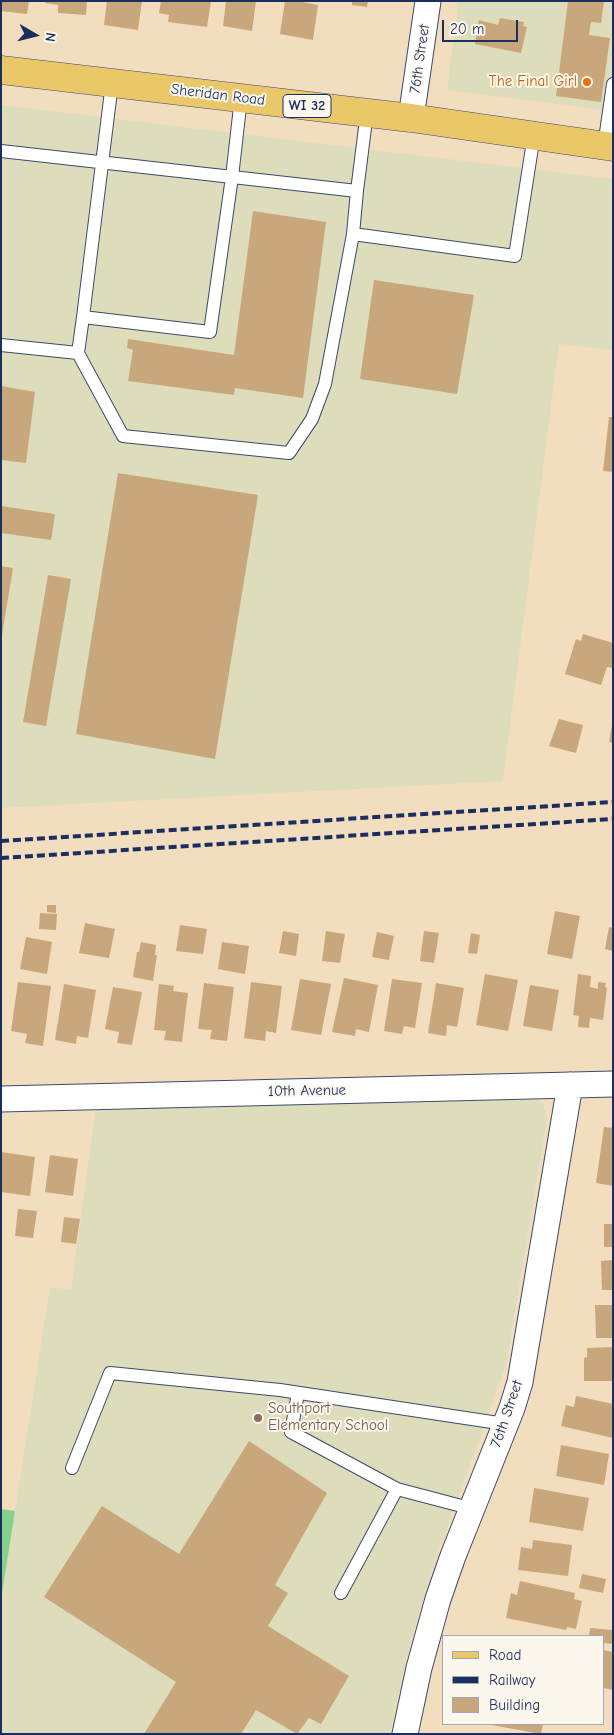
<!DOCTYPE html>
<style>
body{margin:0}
#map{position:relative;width:614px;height:1735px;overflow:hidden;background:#f3ddbf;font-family:"Comic Neue",sans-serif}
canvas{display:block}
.frame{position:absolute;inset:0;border:2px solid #1b2f5e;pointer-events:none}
.legend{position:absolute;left:442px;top:1635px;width:162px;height:90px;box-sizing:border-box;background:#fbf7ec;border:1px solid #a1a7b3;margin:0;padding:6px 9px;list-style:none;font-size:15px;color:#1b2f5e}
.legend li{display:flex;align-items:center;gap:10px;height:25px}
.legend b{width:25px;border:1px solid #a1a7b3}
.north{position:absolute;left:10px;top:10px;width:50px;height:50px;-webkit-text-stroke:4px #fbf7ec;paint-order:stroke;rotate:98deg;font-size:14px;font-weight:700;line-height:20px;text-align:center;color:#1b2f5e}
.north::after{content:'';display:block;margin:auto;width:18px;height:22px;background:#1b2f5e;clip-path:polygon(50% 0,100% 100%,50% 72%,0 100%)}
.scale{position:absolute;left:442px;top:20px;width:76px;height:22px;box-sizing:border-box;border:2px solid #1b2f5e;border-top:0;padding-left:6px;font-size:15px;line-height:18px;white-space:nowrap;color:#1b2f5e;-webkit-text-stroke:4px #fbf7ec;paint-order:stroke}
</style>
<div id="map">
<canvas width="614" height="1735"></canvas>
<div class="frame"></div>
<ul class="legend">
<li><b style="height:6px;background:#eac769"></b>Road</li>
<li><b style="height:6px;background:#1b2f5e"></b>Railway</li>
<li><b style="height:14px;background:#c9a77c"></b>Building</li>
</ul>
<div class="north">N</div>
<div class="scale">20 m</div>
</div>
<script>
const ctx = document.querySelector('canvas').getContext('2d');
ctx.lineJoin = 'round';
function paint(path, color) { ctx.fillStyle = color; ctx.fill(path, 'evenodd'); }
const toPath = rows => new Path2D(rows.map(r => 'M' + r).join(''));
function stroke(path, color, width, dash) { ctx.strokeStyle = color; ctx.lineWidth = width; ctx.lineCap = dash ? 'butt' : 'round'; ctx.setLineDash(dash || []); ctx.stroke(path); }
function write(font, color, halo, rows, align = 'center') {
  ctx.font = font + ' "Comic Neue",sans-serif'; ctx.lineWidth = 4; ctx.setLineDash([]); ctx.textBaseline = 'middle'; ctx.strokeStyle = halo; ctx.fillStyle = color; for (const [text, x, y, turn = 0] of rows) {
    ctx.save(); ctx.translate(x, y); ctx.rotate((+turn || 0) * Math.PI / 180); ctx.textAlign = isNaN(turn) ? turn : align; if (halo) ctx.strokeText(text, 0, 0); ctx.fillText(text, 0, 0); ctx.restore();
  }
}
const built = toPath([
 [458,1,613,1,613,111,447,90],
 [1,105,613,179,613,350,559,344,503,781,1,808],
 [531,1097,543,1103,547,1118,506,1365,429,1578,409,1648,390,1734,1,1734,1,1600,15,1511,50,1287,71,1290,96,1106]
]);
const green = toPath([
 [1,1509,15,1511,1,1600]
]);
const building = toPath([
 [1,1,29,1,27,14,1,11],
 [45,1,87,1,86,15,58,13,58,5,45,3],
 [107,1,142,1,138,30,104,25],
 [161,1,211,1,207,27,168,22,169,15,159,13],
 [226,1,256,1,252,31,223,26],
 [285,1,297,1,318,5,313,40,280,34],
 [352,1,368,1,367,7,352,5],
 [568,1,604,1,601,23,591,22,589,35,610,38,601,102,556,96],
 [500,18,524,22,523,26,527,27,521,53,475,44,479,20,498,25],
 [253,211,326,222,303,398,235,388,234,395,128,381,133,350,127,348,128,339,234,355],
 [374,280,474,295,457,394,360,379],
 [1,386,35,392,26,463,1,460],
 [609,417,613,417,613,472,603,471],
 [118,473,258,495,215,759,76,734],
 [1,506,55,514,51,540,1,533],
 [1,566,13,568,2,635,1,635],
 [48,575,71,579,46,726,23,722],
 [583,634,613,643,613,668,607,667,601,685,565,674,576,639,581,641],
 [559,719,583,725,576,753,549,746],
 [612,725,613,725,613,743,609,742],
 [47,905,56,905,56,913,47,912],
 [555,911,580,916,572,959,547,954],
 [40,913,57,914,56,930,39,929],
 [85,923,115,929,109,958,79,953],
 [180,925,207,929,203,954,176,951],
 [609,927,613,928,613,951,605,949],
 [283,931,299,934,296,956,279,953],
 [326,931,345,934,340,963,322,961],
 [424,931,439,933,434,963,420,961],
 [377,932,394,936,389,960,372,957],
 [471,933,480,935,477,954,468,953],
 [26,937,52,942,47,974,20,969],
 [141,942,156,945,155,955,157,955,153,981,133,977,137,952,139,952],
 [222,942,249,946,245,974,218,969],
 [485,974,518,980,508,1031,476,1025],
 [578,974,591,976,590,987,598,989,598,982,606,983,605,987,607,988,603,1020,590,1018,589,1028,578,1027,579,1016,573,1015],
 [344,978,378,985,369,1032,356,1029,355,1036,332,1032],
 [300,979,331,984,321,1035,291,1030],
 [392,979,422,983,415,1028,404,1026,402,1034,384,1031],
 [18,982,51,986,43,1046,25,1043,27,1034,11,1031],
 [251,982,282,986,276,1033,266,1031,265,1041,244,1038],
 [204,983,234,987,227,1041,210,1039,212,1030,198,1029],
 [436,983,464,988,457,1027,447,1025,446,1036,428,1033],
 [64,984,96,990,88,1038,77,1036,76,1044,55,1040],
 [159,984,174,986,173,991,188,993,182,1042,164,1040,166,1031,154,1030],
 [530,985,559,990,552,1031,523,1026],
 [113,987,142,992,132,1045,117,1043,119,1032,105,1029],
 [604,1127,613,1128,613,1186,596,1183],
 [1,1152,35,1157,30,1196,1,1192],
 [50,1155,78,1159,73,1196,45,1192],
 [18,1209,37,1211,33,1238,15,1236],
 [64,1217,80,1219,76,1244,61,1242],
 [604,1224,613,1224,613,1247,604,1247],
 [613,1260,613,1290,602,1290,601,1261],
 [595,1305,613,1305,613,1338,596,1338],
 [613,1347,613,1381,584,1381,584,1358,587,1357,587,1348],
 [576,1396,613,1404,613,1438,561,1426,566,1405,574,1407],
 [249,1441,327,1493,275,1585,288,1593,268,1626,349,1676,321,1724,309,1718,297,1734,256,1710,241,1734,144,1734,176,1682,44,1597,102,1506,179,1554],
 [561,1445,609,1454,604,1485,556,1476],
 [534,1488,589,1498,583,1531,529,1522],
 [533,1540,572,1545,568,1576,518,1570,521,1547,532,1549],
 [582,1574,606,1579,603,1593,579,1588],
 [520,1581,575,1593,574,1599,582,1601,576,1629,567,1627,566,1630,506,1618,511,1593,517,1595],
 [590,1628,613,1630,613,1644,603,1643,603,1636,589,1636],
 [603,1650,613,1652,613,1690,603,1688],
 [486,1724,543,1724,541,1734]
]);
const service = toPath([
 [604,146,613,84],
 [1,151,357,191,353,234,515,256,534,135],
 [357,191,367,112],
 [83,317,112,83],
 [1,345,78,353,83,317,210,332,232,177,241,98],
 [78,353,123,436,289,453,312,419,325,384,353,234],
 [298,1393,291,1432,397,1489],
 [72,1468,110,1373,280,1390,505,1424],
 [341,1593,397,1489,473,1509]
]);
const minor = toPath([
 [411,118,428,1],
 [1,1099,613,1084],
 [405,1734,419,1668,438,1599,453,1556,512,1408,520,1382,570,1085]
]);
const primary = toPath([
 [1,70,411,118,613,147]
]);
const rail = toPath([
 [1,841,613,802],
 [1,858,613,819]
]);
const markers = [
 [587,82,5,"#e8710a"],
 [258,1418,5,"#8d6e63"]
];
const shields = [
 [307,106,48]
];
const shieldNames = [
 ["WI 32",307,106]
];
const streetNames = [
 ["76th Street",420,59,-82],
 ["Sheridan Road",218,95,7],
 ["10th Avenue",307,1091,-1],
 ["76th Street",507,1414,-71]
];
const foodNames = [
 ["The Final Girl",577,82]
];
const educationNames = [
 ["Southport",268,1409],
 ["Elementary School",268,1426]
];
paint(built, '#deddbb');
paint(green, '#85d08c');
paint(building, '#c9a77c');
stroke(service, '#3b496d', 14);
stroke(minor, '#3b496d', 27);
stroke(primary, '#3b496d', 29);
stroke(service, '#fff', 12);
stroke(minor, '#fff', 25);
stroke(primary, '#eac769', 28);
stroke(rail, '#1b2f5e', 4, [8, 4]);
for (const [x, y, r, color] of markers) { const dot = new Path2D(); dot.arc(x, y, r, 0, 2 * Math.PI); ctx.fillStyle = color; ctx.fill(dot); stroke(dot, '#fbf7ec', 2); }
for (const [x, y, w] of shields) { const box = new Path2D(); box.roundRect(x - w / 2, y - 11.5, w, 23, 4); ctx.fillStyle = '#fbf7ec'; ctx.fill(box); stroke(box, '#1b2f5e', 1); }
write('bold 14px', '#1b2f5e', null, shieldNames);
write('15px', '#1b2f5e', '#fbf7ec', streetNames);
write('15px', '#c56008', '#fbf7ec', foodNames, 'right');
write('15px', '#785e54', '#fbf7ec', educationNames, 'left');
</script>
